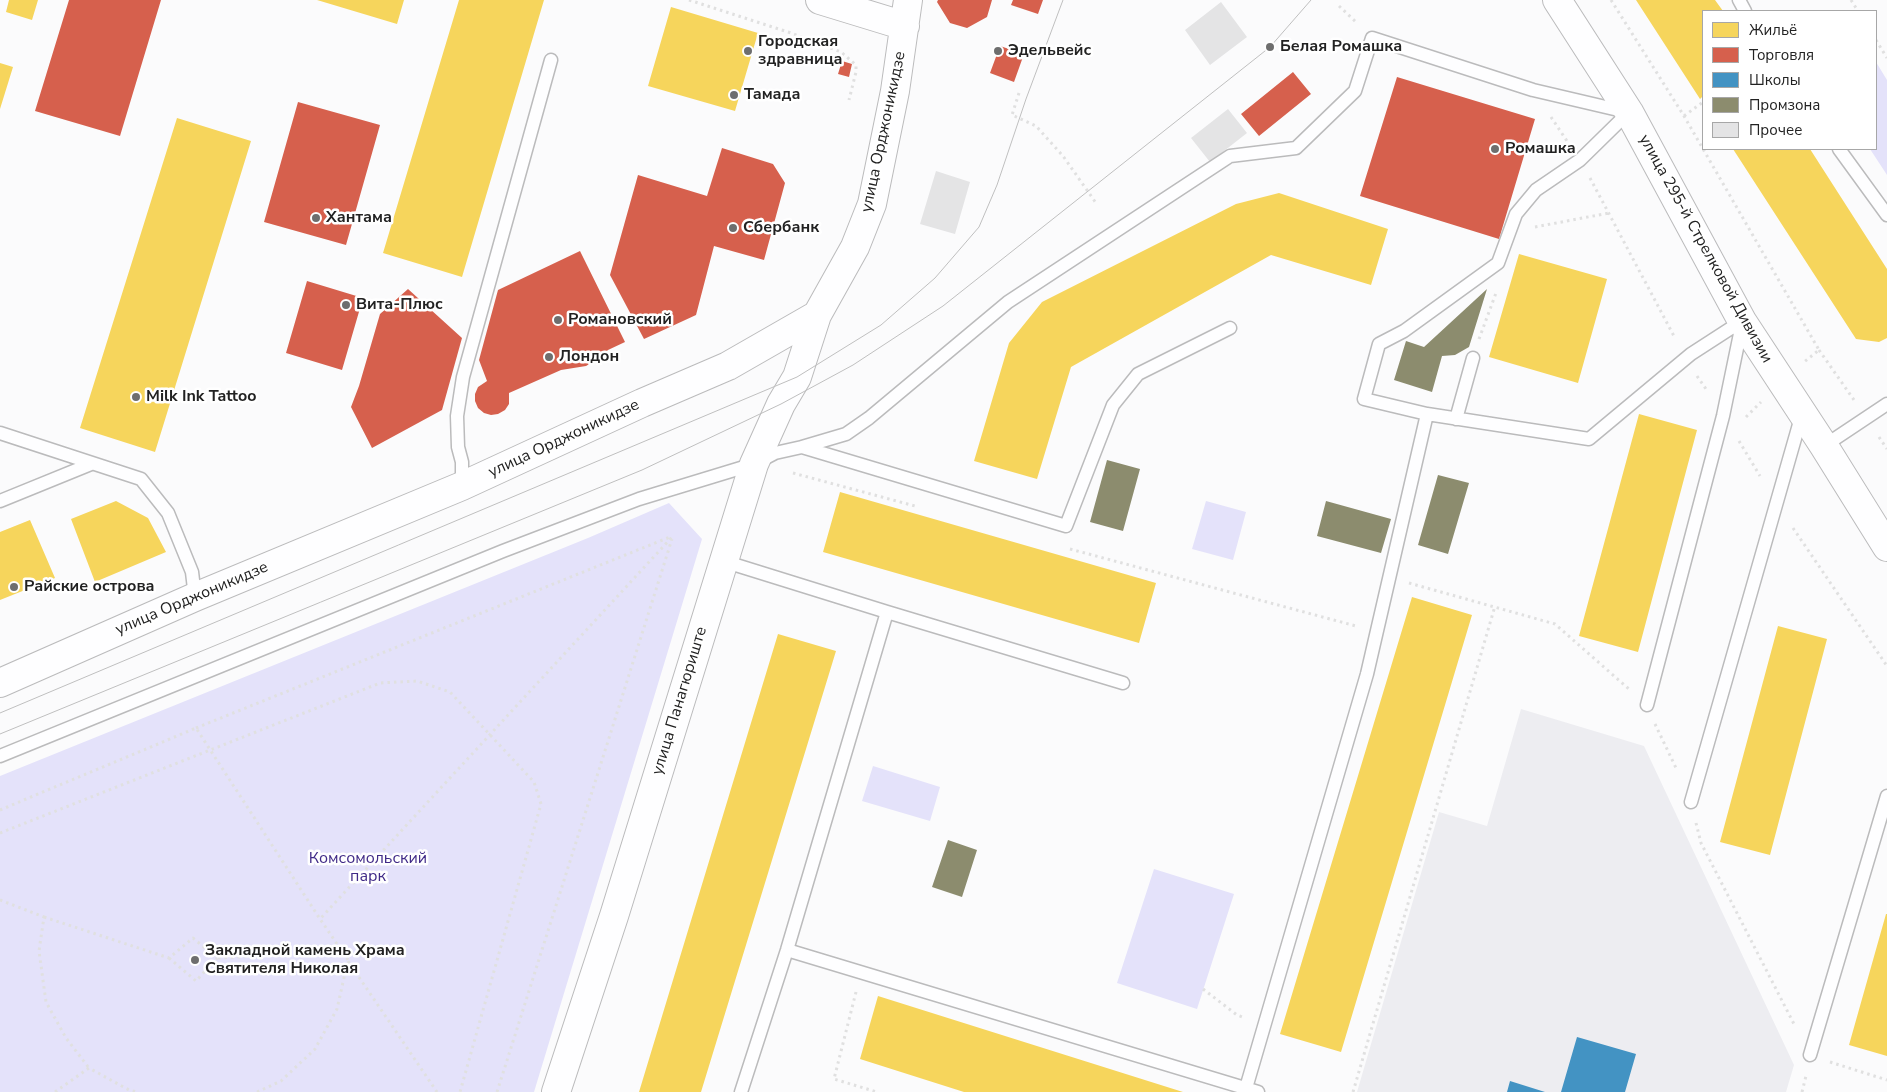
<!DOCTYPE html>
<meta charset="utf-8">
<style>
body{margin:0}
#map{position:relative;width:1887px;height:1092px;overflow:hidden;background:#fbfbfc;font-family:"Nunito Sans",sans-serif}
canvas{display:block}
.legend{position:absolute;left:1702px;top:10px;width:175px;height:140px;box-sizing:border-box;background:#fff;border:1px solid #a7a7a7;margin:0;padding:6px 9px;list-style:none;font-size:15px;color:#222}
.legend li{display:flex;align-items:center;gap:10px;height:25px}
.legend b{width:25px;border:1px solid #a7a7a7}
</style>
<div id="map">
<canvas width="1887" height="1092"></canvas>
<ul class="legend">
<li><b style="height:14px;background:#f6d55c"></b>Жильё</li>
<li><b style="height:14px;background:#d6604d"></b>Торговля</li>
<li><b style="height:14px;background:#4393c3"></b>Школы</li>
<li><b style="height:14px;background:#8c8c6e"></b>Промзона</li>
<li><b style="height:14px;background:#e4e4e5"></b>Прочее</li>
</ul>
</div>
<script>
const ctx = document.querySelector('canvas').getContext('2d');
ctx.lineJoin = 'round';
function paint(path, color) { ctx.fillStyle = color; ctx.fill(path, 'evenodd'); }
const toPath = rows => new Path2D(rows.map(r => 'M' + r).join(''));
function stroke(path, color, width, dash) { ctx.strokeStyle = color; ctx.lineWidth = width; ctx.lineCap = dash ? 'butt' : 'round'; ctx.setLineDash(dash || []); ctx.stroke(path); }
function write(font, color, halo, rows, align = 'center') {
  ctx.font = font + ' "Nunito Sans",sans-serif'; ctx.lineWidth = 5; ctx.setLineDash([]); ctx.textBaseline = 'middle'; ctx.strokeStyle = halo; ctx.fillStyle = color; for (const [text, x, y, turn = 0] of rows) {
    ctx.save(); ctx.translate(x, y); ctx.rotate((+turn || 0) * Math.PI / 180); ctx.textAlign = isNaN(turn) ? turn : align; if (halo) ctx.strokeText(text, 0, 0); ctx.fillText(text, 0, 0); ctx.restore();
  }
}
const built = toPath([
 [1521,709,1644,746,1794,1065,1786,1092,1357,1092,1439,812,1487,826]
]);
const green = toPath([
 [1876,62,1887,80,1887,175,1870,149,1876,149],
 [1206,501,1246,512,1233,560,1192,549],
 [669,503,702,539,534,1092,0,1092,0,776,588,538],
 [873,766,940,787,930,821,862,801],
 [1154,869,1234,894,1197,1009,1117,983]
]);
const homes = toPath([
 [9,0,38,0,32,20,6,12],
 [317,0,404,0,397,24],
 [459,0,544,0,462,277,383,253],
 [1636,0,1715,0,1723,11,1703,11,1703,96,1700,99],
 [671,7,758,33,735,111,648,86],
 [0,63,13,67,0,109],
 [177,118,251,141,155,452,80,428],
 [1733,149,1810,149,1887,269,1887,338,1879,342,1856,339],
 [1279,193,1388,229,1371,285,1271,255,1071,367,1037,479,974,461,1009,343,1042,302,1236,204],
 [1519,254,1607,279,1578,383,1489,357],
 [1639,414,1697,430,1638,652,1579,636],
 [840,492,1156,583,1139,643,823,552],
 [116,501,148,518,166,552,95,582,71,519],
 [30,520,55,578,0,600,0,532],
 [1412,597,1472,615,1341,1052,1280,1034],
 [1778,626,1827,639,1770,855,1720,842],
 [778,634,836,651,701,1092,639,1092],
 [1886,914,1887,914,1887,1056,1849,1045],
 [878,996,1183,1092,964,1092,860,1059]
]);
const shops = toPath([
 [69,0,161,0,120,136,35,111],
 [938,0,992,0,987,17,967,28,950,23,937,2],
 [1013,0,1043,0,1038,14,1011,5],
 [1000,46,1024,54,1014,82,990,73],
 [842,61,852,64,849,77,838,74],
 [1293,72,1311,94,1259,136,1241,114],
 [1397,77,1535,119,1499,239,1360,196],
 [298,102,380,125,346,245,264,222],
 [722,148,773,164,785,183,764,260,714,246,696,315,644,339,610,275,638,175,707,196],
 [580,251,625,342,608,350,598,359,586,366,561,370,509,393,509,404,505,410,498,414,491,415,484,413,478,408,475,401,475,394,478,387,487,381,479,360,498,290],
 [307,281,363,298,342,370,286,353],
 [408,289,462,338,442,410,372,448,351,407,359,386,380,314]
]);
const schools = toPath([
 [1577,1037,1636,1054,1625,1092,1561,1092],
 [1510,1081,1545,1092,1507,1092]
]);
const industry = toPath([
 [1487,289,1469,347,1455,355,1442,356,1432,392,1394,380,1406,341,1424,347],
 [1107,460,1140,469,1123,531,1090,522],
 [1438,475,1469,483,1448,554,1418,545],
 [1326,501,1391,519,1381,553,1317,536],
 [948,840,977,850,962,897,932,887]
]);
const building = toPath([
 [1221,2,1247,37,1210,65,1185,30],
 [1228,109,1247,133,1210,162,1191,138],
 [936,171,970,182,955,234,920,224]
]);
const path = toPath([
 [689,0,791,33,841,52,856,65,856,72,849,100],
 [1611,0,1684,116,1819,350,1804,362],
 [1851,0,1858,11],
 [1339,6,1357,23],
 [1876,40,1887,58],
 [1019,93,1012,115,1036,126,1063,156,1096,203],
 [1684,116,1703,102],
 [1551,117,1567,141],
 [1590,178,1675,338],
 [1535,227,1609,213],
 [1479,339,1496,293],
 [1819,350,1854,400],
 [1697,376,1706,389],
 [1746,417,1761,402],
 [1879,437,1887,449],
 [1739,441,1760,476],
 [793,473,915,506],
 [1793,528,1887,666],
 [1070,549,1356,626],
 [1409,583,1555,624,1630,690],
 [1655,724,1677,770],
 [196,728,670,537],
 [0,810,196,728,320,919],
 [1696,823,1701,843,1795,1026],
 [0,833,380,683,417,681,450,692,534,782,541,804,460,1092],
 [0,900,44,917,39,951,46,1002,66,1038,89,1068],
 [44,917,169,958,193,938,217,958,343,952],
 [169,958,196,981,217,958],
 [348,961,437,1092],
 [1203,989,1237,1015,1245,1018],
 [856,992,834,1079,877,1092],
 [1830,1062,1887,1080],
 [55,1092,89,1068,129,1090,137,1092],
 [257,1092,281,1081,315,1049,337,1009,348,960,320,919,673,536],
 [497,1092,672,539],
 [1353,1092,1495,606],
 [1802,1092,1806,1076]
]);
const service = toPath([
 [1739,0,1745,11],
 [1839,149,1887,215],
 [1427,414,1364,399,1379,344,1404,331,1498,263,1516,214,1536,190,1580,160,1629,112],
 [1456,419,1473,358],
 [0,433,141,479,168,513,192,572,195,597],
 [1824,446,1887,404],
 [802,447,846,434,869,418,1008,302,1230,156,1296,148,1355,91,1372,38,1533,90,1627,112],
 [462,486,462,462,458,447,457,416,463,377,551,60],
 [0,501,91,464],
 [723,561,887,612,1123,683],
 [1647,705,1723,416,1742,324],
 [0,756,503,551,639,499,754,464,775,453,802,447,1066,526,1113,405,1138,374,1230,328],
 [1691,802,1802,414],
 [787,950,1258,1092],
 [1810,1055,1887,796],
 [1246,1088,1367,674,1427,414,1589,439,1691,354,1742,321],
 [741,1092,787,950,887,612]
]);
const tertiary = toPath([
 [820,0,905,26],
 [1557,0,1629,112,1742,321,1824,446,1887,547],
 [0,683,195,597,462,486,642,403,728,366,817,315,855,247,872,204,895,91,908,0],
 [556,1092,614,916,754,464,781,404,797,377,817,315]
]);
const tram = toPath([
 [0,713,797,377,881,325,935,278,979,227,997,185,1026,99,1063,0],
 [0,734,642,470,781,404,853,365,943,306,1270,47,1311,0]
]);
const markers = [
 [1270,47,5,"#6e6e6e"],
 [748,51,5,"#6e6e6e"],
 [998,51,5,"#6e6e6e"],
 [734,95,5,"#6e6e6e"],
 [1495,149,5,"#6e6e6e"],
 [316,218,5,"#6e6e6e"],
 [733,228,5,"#6e6e6e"],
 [346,305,5,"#6e6e6e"],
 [558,320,5,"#6e6e6e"],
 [549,357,5,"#6e6e6e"],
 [136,397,5,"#6e6e6e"],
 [14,587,5,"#6e6e6e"],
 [195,960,5,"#6e6e6e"]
];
const poiNames = [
 ["Городская",758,42],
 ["здравница",758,60],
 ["Белая Ромашка",1280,47],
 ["Эдельвейс",1008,51],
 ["Тамада",744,95],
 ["Ромашка",1505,149],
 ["Хантама",326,218],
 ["Сбербанк",743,228],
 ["Вита-Плюс",356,305],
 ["Романовский",568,320],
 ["Лондон",559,357],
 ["Milk Ink Tattoo",146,397],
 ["Райские острова",24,587],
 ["Закладной камень Храма",205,951],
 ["Святителя Николая",205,969]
];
const streetNames = [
 ["улица Орджоникидзе",884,132,-78],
 ["улица 295-й Стрелковой Дивизии",1705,249,61],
 ["улица Орджоникидзе",564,439,-25],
 ["улица Орджоникидзе",192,599,-23],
 ["улица Панагюриште",680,701,-73]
];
const parkNames = [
 ["Комсомольский",368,859],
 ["парк",368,877]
];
paint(built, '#ededf1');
paint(green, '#e4e2fa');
paint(homes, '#f6d55c');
paint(shops, '#d6604d');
paint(schools, '#4393c3');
paint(industry, '#8c8c6e');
paint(building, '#e4e4e5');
stroke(service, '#bbbbbc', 15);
stroke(tertiary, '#bbbbbc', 30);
stroke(path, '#e0e0e0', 3, [2.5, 4]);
stroke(service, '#fefeff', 12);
stroke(tertiary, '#fefeff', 28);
stroke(tram, '#bfbfbf', 1);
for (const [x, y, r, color] of markers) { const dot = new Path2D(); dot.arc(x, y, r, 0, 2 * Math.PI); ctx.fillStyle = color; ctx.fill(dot); stroke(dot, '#fff', 2); }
write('bold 16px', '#222', '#fff', poiNames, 'left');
write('16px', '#222', '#fff', streetNames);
write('16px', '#402a87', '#fff', parkNames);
</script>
